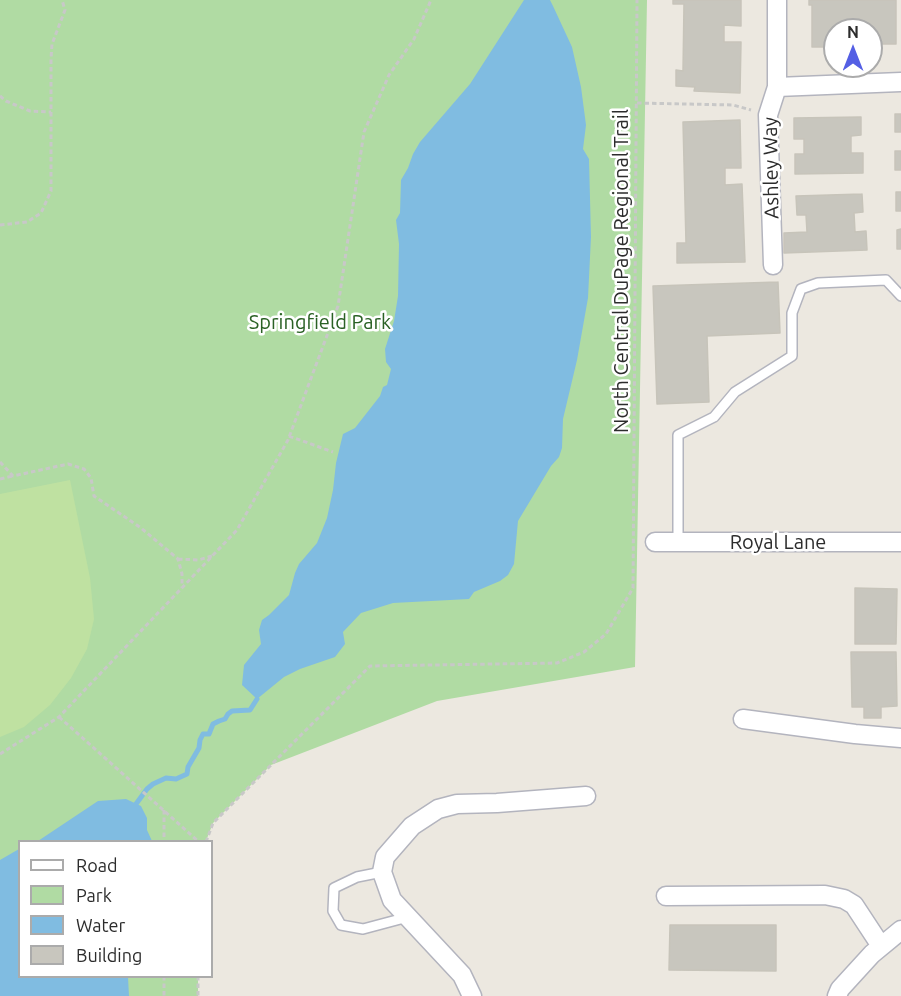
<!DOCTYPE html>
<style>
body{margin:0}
#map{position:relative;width:901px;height:996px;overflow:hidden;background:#ece8e0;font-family:Ubuntu,sans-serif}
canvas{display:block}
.legend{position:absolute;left:18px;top:840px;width:195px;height:138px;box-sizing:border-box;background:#fff;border:2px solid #ababab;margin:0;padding:8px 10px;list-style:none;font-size:18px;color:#2c2c2c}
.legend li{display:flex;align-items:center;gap:12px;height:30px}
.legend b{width:30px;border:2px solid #ababab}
.north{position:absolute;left:823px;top:18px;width:60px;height:60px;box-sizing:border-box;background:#fff;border:2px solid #ababab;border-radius:50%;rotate:0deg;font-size:16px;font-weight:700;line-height:24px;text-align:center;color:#2c2c2c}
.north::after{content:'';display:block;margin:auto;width:21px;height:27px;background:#545fe4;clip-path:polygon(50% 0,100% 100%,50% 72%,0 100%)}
</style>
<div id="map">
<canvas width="901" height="996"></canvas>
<ul class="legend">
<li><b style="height:8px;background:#fff"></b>Road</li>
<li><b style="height:16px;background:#b0dba3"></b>Park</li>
<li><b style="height:16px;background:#80bce1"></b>Water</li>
<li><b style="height:16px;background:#c8c6be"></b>Building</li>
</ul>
<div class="north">N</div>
</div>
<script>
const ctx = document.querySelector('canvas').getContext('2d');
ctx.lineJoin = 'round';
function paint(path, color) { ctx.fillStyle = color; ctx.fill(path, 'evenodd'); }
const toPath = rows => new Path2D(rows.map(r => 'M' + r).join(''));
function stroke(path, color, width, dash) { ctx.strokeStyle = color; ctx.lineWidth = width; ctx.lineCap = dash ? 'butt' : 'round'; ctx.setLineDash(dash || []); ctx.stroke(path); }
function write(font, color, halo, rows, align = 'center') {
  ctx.font = font + ' Ubuntu,sans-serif'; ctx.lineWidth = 5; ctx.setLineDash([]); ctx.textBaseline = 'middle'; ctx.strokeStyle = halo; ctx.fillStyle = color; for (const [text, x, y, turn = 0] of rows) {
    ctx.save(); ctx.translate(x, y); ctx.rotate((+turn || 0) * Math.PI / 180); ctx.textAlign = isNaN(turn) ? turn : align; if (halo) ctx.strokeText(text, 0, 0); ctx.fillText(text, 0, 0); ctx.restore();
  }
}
const green = toPath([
 [0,0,647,0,635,667,437,701,271,765,213,823,206,841,20,842,20,976,198,977,198,996,0,996]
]);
const pitch = toPath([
 [70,480,90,578,94,619,87,649,71,678,50,705,24,727,0,737,0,494]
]);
const water = toPath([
 [524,0,550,0,553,6,572,47,581,87,586,125,583,149,589,159,591,237,588,298,577,360,563,419,562,448,559,457,551,466,518,521,514,564,508,575,500,581,474,592,469,599,393,603,361,613,343,632,345,644,335,657,300,669,284,677,257,699,242,685,244,665,261,644,259,630,262,620,269,615,289,595,295,573,299,564,317,543,327,518,333,490,336,463,343,434,355,428,380,396,383,387,387,385,391,369,386,362,385,349,394,321,398,296,399,244,396,220,400,213,401,180,408,168,413,154,420,142,470,84],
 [126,799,141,806,147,818,147,830,152,841,38,841,98,801],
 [19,849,20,976,128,977,129,996,0,996,0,860]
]);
const stream = toPath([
 [136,804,147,789,153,784,166,778,176,779,187,774,188,767,199,748,200,740,203,734,209,734,213,724,219,721,225,719,228,714,232,711,250,710,257,699]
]);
const building = toPath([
 [673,0,741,0,741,26,724,25,724,42,741,42,740,93,694,91,695,87,676,86,676,70,683,71,684,4,673,4,673,0],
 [809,0,896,0,896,44,876,44,875,36,871,36,871,30,860,29,860,30,835,30,835,47,812,47,812,5,809,5,809,0],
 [895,114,901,114,901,132,895,132,895,114],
 [861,117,861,135,851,136,851,153,863,153,863,173,795,174,795,154,804,154,804,139,794,139,794,118,861,117],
 [740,120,741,168,725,168,725,185,742,184,745,262,677,263,677,243,686,243,683,122,740,120],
 [895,151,901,151,901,170,895,170,895,151],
 [896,192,901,192,901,211,896,211,896,192],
 [862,194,863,212,854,213,855,232,866,231,867,250,784,253,784,233,807,232,806,215,797,215,796,196,862,194],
 [901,229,901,249,897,249,897,230,901,229],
 [778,282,780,333,707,336,709,402,657,404,653,286,778,282],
 [855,588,897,589,896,644,855,644,855,588],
 [851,652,896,652,897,706,881,707,881,718,864,718,864,707,852,707,851,652],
 [670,925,776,925,776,971,669,970,670,925]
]);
const path = toPath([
 [0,96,6,101,30,111,51,112],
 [637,103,733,105,751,110],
 [0,225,27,222,41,213,51,191,51,59,52,44,65,10,62,0],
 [289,436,333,452],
 [0,462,13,476,68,464,84,469,91,478,94,496,141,528,178,559,182,574,182,588],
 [0,479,13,476],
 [178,559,198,560,212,556],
 [59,717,199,842],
 [0,754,59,717,237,530,288,440,338,306,364,132,389,75,414,39,431,0],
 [164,810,164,842],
 [206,842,213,823,370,666,557,663,584,652,606,634,633,588,637,0],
 [164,976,164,996],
 [198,976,198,996]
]);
const service = toPath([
 [678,542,678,435,714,417,735,392,792,356,792,313,801,289,818,283,886,280,901,296],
 [382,872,357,877,334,888,333,911,341,925,363,929,408,917]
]);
const minor = toPath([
 [777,87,901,82],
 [773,265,768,115,777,87,777,0],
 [655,542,901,542],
 [743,719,855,734,901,738],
 [666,896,825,895,844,899,854,905,881,946],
 [472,996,462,975,392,900,382,872,385,857,412,826,438,809,457,804,497,803,586,796],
 [837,996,840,989,872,954,901,930]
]);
const streetNames = [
 ["Ashley Way",771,168,-91],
 ["North Central DuPage Regional Trail",621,271,-90],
 ["Royal Lane",778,542]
];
const parkNames = [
 ["Springfield Park",320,322]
];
paint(green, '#b0dba3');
paint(pitch, '#bfe1a1');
paint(water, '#80bce1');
stroke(stream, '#80bce1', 5);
paint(building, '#c8c6be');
stroke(building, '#c7c4ba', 1.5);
stroke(service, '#b3b4be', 12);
stroke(minor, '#b3b4be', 21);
stroke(path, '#c8c8c8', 3, [4.5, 3]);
stroke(service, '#fff', 9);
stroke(minor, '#fff', 18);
write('20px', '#2c2c2c', '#fff', streetNames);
write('20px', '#2a6124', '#fff', parkNames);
</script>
